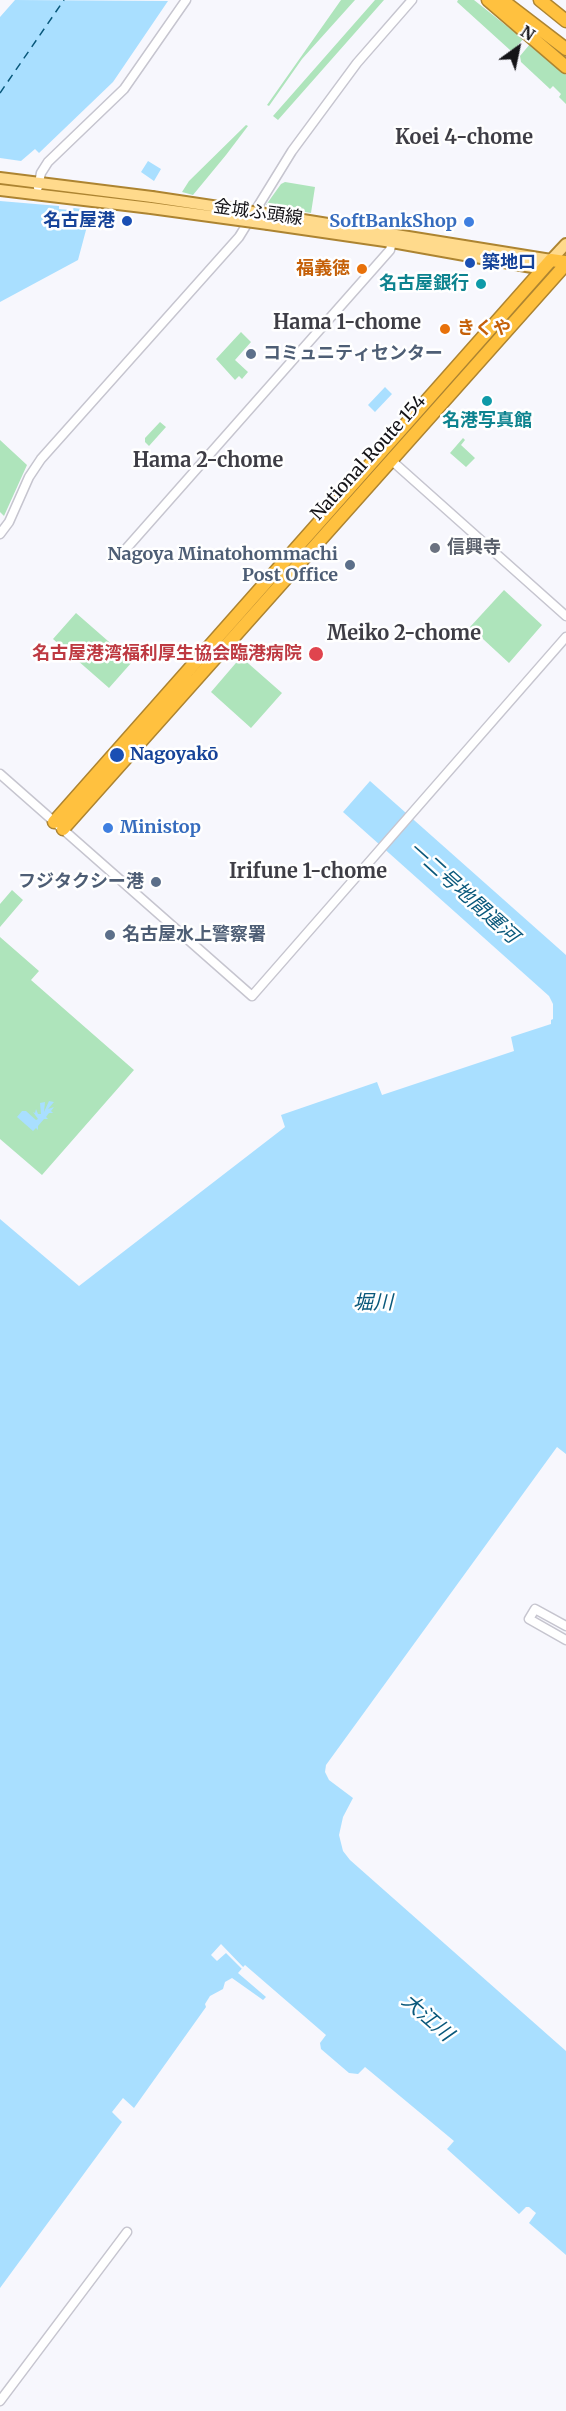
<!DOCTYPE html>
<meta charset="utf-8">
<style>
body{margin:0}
#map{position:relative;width:566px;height:2411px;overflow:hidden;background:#f7f7fd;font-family:Merriweather,serif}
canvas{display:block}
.north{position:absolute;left:488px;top:18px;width:60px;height:60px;-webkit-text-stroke:4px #fff;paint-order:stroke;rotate:33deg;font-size:16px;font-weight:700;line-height:24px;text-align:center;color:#151418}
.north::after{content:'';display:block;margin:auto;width:21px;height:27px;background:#151418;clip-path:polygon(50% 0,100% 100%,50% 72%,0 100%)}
</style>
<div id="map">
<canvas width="566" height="2411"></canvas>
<div class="north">N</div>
</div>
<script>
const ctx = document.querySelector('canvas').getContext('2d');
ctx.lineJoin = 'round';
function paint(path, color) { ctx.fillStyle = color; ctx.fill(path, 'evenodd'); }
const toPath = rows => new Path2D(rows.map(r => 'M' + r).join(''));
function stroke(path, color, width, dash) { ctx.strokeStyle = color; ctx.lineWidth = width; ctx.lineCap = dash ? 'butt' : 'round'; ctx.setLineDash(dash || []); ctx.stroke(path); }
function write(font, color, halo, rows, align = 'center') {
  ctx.font = font + ' Merriweather,"Noto Sans JP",serif'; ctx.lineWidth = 5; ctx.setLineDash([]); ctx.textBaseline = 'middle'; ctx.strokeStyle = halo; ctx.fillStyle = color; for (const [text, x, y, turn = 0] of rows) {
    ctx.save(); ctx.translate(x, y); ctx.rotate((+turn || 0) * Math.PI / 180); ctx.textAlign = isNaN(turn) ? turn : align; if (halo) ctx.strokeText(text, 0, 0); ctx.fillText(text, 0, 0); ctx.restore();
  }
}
const green = toPath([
 [341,0,355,0,302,59,269,106,267,105],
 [375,0,384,0,278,120,273,116],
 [458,0,474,0,523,39,514,50,510,50,457,2],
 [530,44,566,75,566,104,559,97,561,94,553,86,550,89,521,62,520,56],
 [246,125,248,126,226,155,193,195,182,192,189,181],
 [285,182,315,187,311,213,266,205,281,184],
 [241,332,251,342,235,360,248,372,242,379,239,376,235,380,216,359],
 [160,422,166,427,149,446,145,442,145,438],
 [463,438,465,440,461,445,475,458,466,467,450,453],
 [0,440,27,465,4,516,0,512],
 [504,590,542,625,509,663,470,627],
 [76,613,132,662,109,688,53,639],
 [241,657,282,693,251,728,211,692],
 [12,890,23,900,0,927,0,904],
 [0,937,39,971,31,980,134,1070,42,1175,0,1139]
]);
const water = toPath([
 [15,0,168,1,113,82,39,153,35,149,21,161,0,158,0,17],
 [148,161,161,169,154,181,141,172],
 [0,201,59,206,59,209,71,210,74,208,82,209,83,214,90,215,78,260,0,302],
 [385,387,392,394,375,412,368,405],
 [370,781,566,955,566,1454,557,1447,326,1765,325,1772,329,1780,353,1798,343,1817,339,1835,343,1851,350,1860,566,2051,566,2255,529,2223,536,2213,529,2207,526,2207,519,2214,447,2149,454,2141,365,2067,358,2074,349,2073,321,2049,320,2043,326,2035,245,1965,238,1973,266,1997,263,2000,232,1978,225,1982,223,1989,210,1996,205,2004,206,2007,134,2108,123,2098,112,2112,122,2122,0,2288,0,1219,79,1286,285,1127,281,1115,377,1082,382,1095,514,1051,511,1037,551,1024,551,1020,553,1019,553,1004,549,996,343,812],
 [49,1101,54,1102,48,1109,54,1107,51,1111,53,1113,49,1113,46,1117,48,1119,44,1119,38,1126,38,1130,36,1128,33,1131,17,1117,22,1111,26,1111,36,1120,38,1119,33,1112,35,1113,36,1109,38,1114,41,1114,40,1103,45,1102,44,1112]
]);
const pier = toPath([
 [221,1944,245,1969,243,1970,226,1953,217,1961,211,1955]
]);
const ferry = toPath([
 [0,93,64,0]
]);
const minor = toPath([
 [38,187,41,173,48,162,124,89,186,0],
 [391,460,566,616],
 [0,534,9,522,29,477,41,459,239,237,292,151,357,63,412,0],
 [125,550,390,250,392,242],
 [0,774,252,996,566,637],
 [566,1626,535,1609,529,1619,566,1640],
 [0,2401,127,2232]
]);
const major = toPath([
 [0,178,152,197],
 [0,190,151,208],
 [272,215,551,260,566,244],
 [268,224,392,242,543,269]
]);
const highway = toPath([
 [488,0,566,67],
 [502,0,566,49],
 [540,0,566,21],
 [54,822,543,269,551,260,566,262],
 [63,829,566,264]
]);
const majorBridge = toPath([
 [152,197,272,215],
 [151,208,268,224]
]);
const markers = [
 [127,221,6,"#1a4fb4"],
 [469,222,6,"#3f7fe0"],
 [470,263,6,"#1a4fb4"],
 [362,269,6,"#e8710a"],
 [481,284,6,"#0f9aa8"],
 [445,329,6,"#e8710a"],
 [251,354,6,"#5c6f8a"],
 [487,401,6,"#0f9aa8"],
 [435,548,6,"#6b7280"],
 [350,565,6,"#5c6f8a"],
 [316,654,8,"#e0444e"],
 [117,755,8,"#1a4fb4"],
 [108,828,6,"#3f7fe0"],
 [156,882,6,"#5c6f8a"],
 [110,935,6,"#5c6f8a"]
];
const streetNames = [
 ["金城ふ頭線",258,213,8],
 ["National Route 154",369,458,-48]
];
const transitNames = [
 ["名古屋港",115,221,"right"],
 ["築地口",482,263],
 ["Nagoyakō",130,755]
];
const shopNames = [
 ["SoftBankShop",457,222],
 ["Ministop",120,828,"left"]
];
const foodNames = [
 ["福義徳",350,269],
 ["きくや",457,329,"left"]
];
const cultureNames = [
 ["名古屋銀行",469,284],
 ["名港写真館",487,421,"center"]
];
const serviceNames = [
 ["コミュニティセンター",263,354],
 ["Nagoya Minatohommachi",338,555,"right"],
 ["Post Office",338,576,"right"],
 ["フジタクシー港",144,882,"right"],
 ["名古屋水上警察署",122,935]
];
const worshipNames = [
 ["信興寺",447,548]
];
const healthNames = [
 ["名古屋港湾福利厚生協会臨港病院",302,654]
];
const neighbourhoodNames = [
 ["Koei 4-chome",464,138],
 ["Hama 1-chome",347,323],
 ["Hama 2-chome",208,461],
 ["Meiko 2-chome",404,634],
 ["Irifune 1-chome",308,872]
];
const waterNames = [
 ["一二号地間運河",463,893,42],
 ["堀川",373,1303],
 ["大江川",427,2018,41]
];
paint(green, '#aee4bb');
paint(water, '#a9dfff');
paint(pier, '#f7f7fd');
stroke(ferry, '#09587b', 1.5, [8, 6]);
stroke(minor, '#c6c5cf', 11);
stroke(major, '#ad8431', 14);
stroke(highway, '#ad8431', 15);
stroke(minor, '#fff', 8);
stroke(major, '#ffda8c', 10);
stroke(highway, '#ffc13f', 12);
stroke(majorBridge, '#ad8431', 14, []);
stroke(majorBridge, '#ffda8c', 10);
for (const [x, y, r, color] of markers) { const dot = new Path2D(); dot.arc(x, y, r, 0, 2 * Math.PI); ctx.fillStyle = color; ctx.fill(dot); stroke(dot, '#fff', 2); }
write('18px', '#151418', '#fff', streetNames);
write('bold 18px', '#164399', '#fff', transitNames, 'left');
write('bold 18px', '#366cbe', '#fff', shopNames, 'right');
write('bold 18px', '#c56008', '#fff', foodNames, 'right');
write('bold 18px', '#0d838f', '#fff', cultureNames, 'right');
write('bold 18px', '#4e5e75', '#fff', serviceNames, 'left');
write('bold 18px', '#5b616d', '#fff', worshipNames, 'left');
write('bold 18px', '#be3a42', '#fff', healthNames, 'right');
write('bold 20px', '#3e3d45', '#fff', neighbourhoodNames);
write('italic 20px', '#09587b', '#fff', waterNames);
</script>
